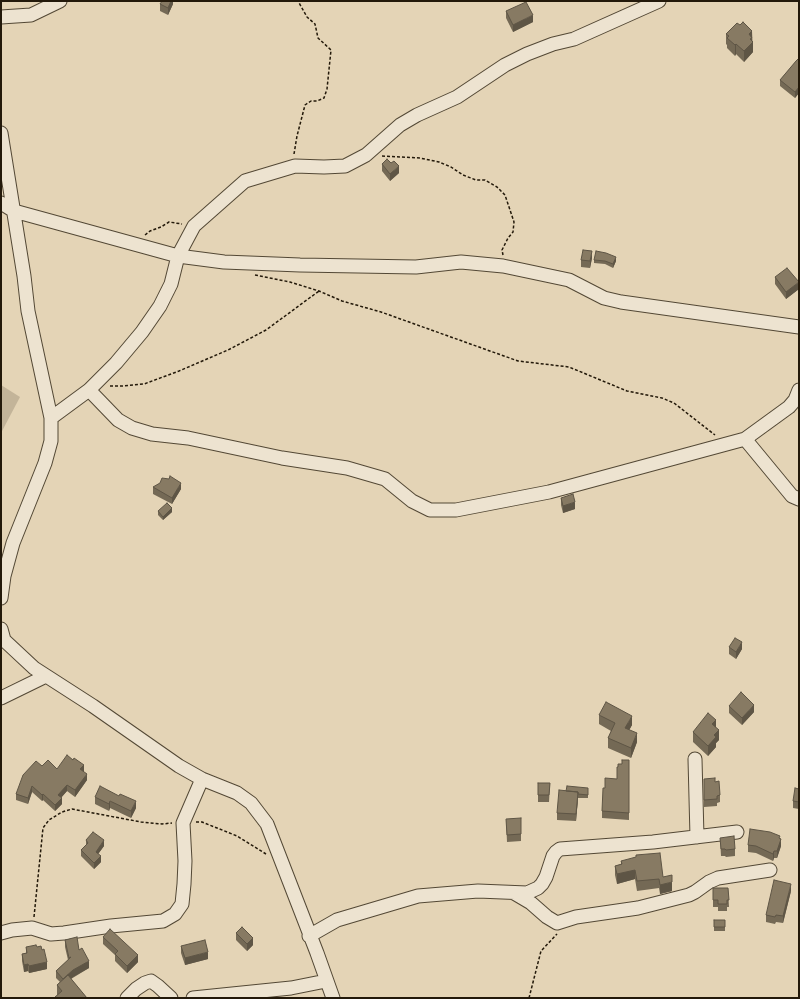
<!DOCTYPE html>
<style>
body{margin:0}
#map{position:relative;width:800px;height:999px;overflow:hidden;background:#e4d4b6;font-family:"IM FELL DW Pica",serif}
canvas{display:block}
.frame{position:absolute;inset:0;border:2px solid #23190a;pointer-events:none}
</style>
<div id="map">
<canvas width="800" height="999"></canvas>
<div class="frame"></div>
</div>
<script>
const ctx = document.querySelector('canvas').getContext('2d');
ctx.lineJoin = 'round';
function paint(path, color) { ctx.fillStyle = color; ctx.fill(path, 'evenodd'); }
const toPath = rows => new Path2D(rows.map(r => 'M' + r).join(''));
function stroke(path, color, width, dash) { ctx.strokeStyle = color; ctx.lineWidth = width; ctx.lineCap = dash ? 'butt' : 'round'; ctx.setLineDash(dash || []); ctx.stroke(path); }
const green = toPath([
 [1,385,20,397,1,433]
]);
const path = toPath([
 [294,154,297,136,305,105,311,101,317,101,324,98,327,89,331,50,318,38,315,24,307,17,298,1],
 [382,156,420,158,439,162,451,167,463,175,476,180,485,180,497,187,505,195,514,222,513,232,508,238,502,250,503,255],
 [145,235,150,231,161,227,169,222,182,224],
 [255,275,290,282,319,291,342,301,381,312,518,361,569,367,627,391,662,398,674,403,715,435],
 [110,386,122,386,144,384,179,371,228,350,266,330,319,291],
 [196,822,202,822,237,836,266,854],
 [34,917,43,828,49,820,62,812,72,809,141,822,162,824,172,823],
 [529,998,541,951,557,934]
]);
const minor = toPath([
 [1,17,31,15,60,1],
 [1,133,24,276,28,311,51,418,51,441,45,463,13,543,4,576,1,598],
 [1,203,14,211,178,256,224,262,300,265,416,267,461,262,503,266,569,280,604,298,621,302,799,327],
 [89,390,118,420,132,428,152,434,188,438,282,458,347,468,385,479,412,501,430,510,456,510,549,492,745,439,789,407,795,400,799,390],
 [51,418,89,390,116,363,142,332,160,306,171,284,178,256,194,226,245,181,295,166,324,167,345,166,366,155,400,125,417,115,457,97,505,65,527,54,553,44,574,39,659,1],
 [745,439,792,496,799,499],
 [1,629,4,640,34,668,93,706,179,766,202,779,237,793,251,803,267,824,317,953,333,998],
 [1,698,46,676],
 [695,759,697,837],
 [514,893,531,903,547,917,557,923,576,917,638,908,689,895,695,892,709,882,718,878,770,870],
 [1,933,12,930,32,928,51,934,64,933,111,926,163,921,175,914,182,904,184,884,185,861,183,823,202,779],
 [309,936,337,920,418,896,478,891,527,893,538,888,542,884,546,877,553,856,556,852,560,849,653,842,737,832],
 [127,998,136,989,145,983,151,981,158,986,171,998],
 [193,998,291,988,326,981]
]);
const wall = toPath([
 [173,1,173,4,168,15,160,11,160,4],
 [506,11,533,22,513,32,506,18],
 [740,25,752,31,753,52,744,62,736,54,735,56,727,48,727,45,726,44,726,34],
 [799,58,799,93,795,98,780,86,780,80],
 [382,164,399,173,390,181,382,171],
 [592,258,590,268,581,267,581,260],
 [594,260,616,261,613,268,605,264,594,263],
 [775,277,799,289,786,299,775,284],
 [153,487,181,489,172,504,153,494],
 [561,498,575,509,563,513,561,505],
 [158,511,172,512,163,520,158,515],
 [729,647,742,649,736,659,729,654],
 [729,706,754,712,742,725,729,713],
 [599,715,632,725,629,730,637,742,631,758,608,748,608,738,611,731,599,724],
 [716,727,719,740,716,743,716,747,708,756,693,742,693,732],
 [629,760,629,820,602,818,602,811,605,788,617,779,618,767,622,764],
 [42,766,57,769,84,771,83,772,87,780,75,797,67,791,61,798,62,804,55,811,43,800,42,801,32,792,28,804,16,800,16,794],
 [704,779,715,782,720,795,720,802,717,803,717,806,704,807],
 [538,783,550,783,549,802,538,802],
 [588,788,588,798,578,798,576,821,557,820,557,813,566,791],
 [799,789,799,809,793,808,793,801],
 [95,797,136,808,131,818,110,808,109,811,95,804],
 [506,819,521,834,521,841,507,842],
 [720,838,735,849,735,856,726,857,725,856,721,856],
 [780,838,781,846,777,858,774,858,773,861,756,853,748,852,748,845],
 [86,840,104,846,98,854,101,862,94,869,81,856,81,850,86,846],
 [621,861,663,877,672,891,660,894,659,888,637,891,635,879,617,884,615,875,615,866,621,864],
 [713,888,728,888,729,907,727,907,727,911,718,911,718,907,713,907],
 [791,891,783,923,776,922,775,924,766,922,766,915],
 [714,920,725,920,725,931,714,931],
 [236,933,253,945,247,951,236,940],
 [103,937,138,962,127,973,115,961,115,955,103,944],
 [65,940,79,950,89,968,71,979,87,998,55,998,57,996,57,985,60,982,56,978,56,971,68,960,65,947],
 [181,946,208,959,185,965,181,953],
 [26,947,37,947,47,969,29,973,28,971,24,972,22,961,22,954,26,953]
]);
const shadedWall = toPath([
 [171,1,173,1,173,4,168,15,168,8],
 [533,15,533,22,513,32,513,25],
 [752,31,752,43,753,42,753,52,744,62,744,51,749,34],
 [736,44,736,54,735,56,735,45],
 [799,87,799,93,795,98,795,92],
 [399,166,399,173,390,181,390,174],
 [592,251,592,258,590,268,590,261],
 [616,257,616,261,613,268,613,264],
 [799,282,799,289,786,299,786,292],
 [181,483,181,489,172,504,172,498],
 [575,502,575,509,563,513,563,506],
 [172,508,172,512,163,520,163,517],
 [742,642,742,649,736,659,736,652],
 [754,705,754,712,742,725,742,718],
 [632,716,632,725,625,738,625,728],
 [716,720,716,731,712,724],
 [719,730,719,740,716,743,716,747,708,756,708,746,714,735],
 [637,733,637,742,631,758,631,748],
 [84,765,84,771,80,776,80,769],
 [87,774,87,780,75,797,75,790],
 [67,785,67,791,58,801,58,795],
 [32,786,32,792,28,804,28,798],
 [578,792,578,799,576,821,576,814],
 [43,794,43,800,42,801,42,795],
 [62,798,62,804,55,811,55,805],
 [110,801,110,808,109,811,109,804],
 [136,801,136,808,131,818,131,811],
 [781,839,781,846,777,858,777,851],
 [104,840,104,846,96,857,96,852],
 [774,851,774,858,773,861,773,854],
 [101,856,101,862,94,869,94,863],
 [635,870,635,879,617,884,617,874],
 [672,882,672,891,660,894,660,885],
 [791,884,791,891,783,923,783,916],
 [253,938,253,945,247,951,247,944],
 [208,952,208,959,185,965,185,958],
 [138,955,138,962,127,973,127,966],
 [89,961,89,968,73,977,63,986,63,979,73,970],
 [47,962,47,969,29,973,29,966],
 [28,964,28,971,24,972,24,965]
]);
const building = toPath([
 [162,1,171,1,168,8,160,4,162,1],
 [526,2,533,15,513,25,506,11,526,2],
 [743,22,752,31,749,34,752,38,750,39,753,42,744,51,736,44,735,45,727,38,729,36,726,34,737,23,740,25,743,22],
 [799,58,799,87,795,92,780,80,796,61,799,58],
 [387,159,391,163,394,161,399,166,390,174,382,164,387,159],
 [583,250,592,251,590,261,581,260,583,250],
 [596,251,606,253,616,257,613,264,605,261,594,260,596,251],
 [787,268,799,282,786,292,775,277,787,268],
 [170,476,181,483,172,498,153,487,160,483,162,478,169,479,170,476],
 [573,494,575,502,563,506,561,498,573,494],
 [167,503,172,508,163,517,158,511,167,503],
 [735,638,742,642,736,652,729,647,735,638],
 [741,692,754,705,742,718,729,706,741,692],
 [606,702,632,716,625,728,637,733,631,748,608,738,615,723,599,715,606,702],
 [708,713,716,720,712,724,719,730,714,735,716,737,708,746,693,732,708,713],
 [67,755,73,760,74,758,84,765,80,769,87,774,75,790,67,785,58,795,62,798,55,805,43,794,42,795,32,786,28,798,16,794,23,775,36,761,42,766,48,760,57,769,67,755],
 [622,760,629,760,629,813,602,811,603,788,605,788,605,778,617,779,617,767,618,767,618,764,622,764,622,760],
 [715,778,715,782,719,781,720,795,717,796,717,799,704,800,704,779,715,778],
 [538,783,550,783,549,795,538,795,538,783],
 [100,786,119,796,120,794,136,801,131,811,110,801,109,804,95,797,100,786],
 [567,786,588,788,588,795,578,794,578,792,566,791,567,786],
 [795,788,799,789,799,802,793,801,795,788],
 [559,790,578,792,576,814,557,813,559,790],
 [521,818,521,834,507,835,506,819,521,818],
 [750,829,770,832,780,836,779,838,781,839,777,851,774,851,773,854,756,846,748,845,750,829],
 [93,832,104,840,96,852,101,856,94,863,81,850,88,843,86,840,93,832],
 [734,836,735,849,726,850,725,849,721,849,720,838,734,836],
 [660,853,663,877,672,875,672,882,660,885,659,879,637,881,635,870,617,874,615,866,622,864,621,861,636,857,636,855,660,853],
 [774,880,791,884,783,916,776,915,775,917,766,915,774,880],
 [713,888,728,888,729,900,727,900,727,904,718,904,718,900,713,900,713,888],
 [714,920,725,920,725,927,714,927,714,920],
 [242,927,253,938,247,944,236,933,242,927],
 [110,929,138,955,127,966,115,954,118,951,103,937,110,929],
 [77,937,79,950,82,948,89,961,73,970,63,979,56,971,71,957,69,958,65,940,77,937],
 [205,940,208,952,185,958,181,946,205,940],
 [36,945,37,947,41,946,42,950,44,949,47,962,29,966,28,964,24,965,22,954,27,953,26,947,36,945],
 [68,975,87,998,55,998,55,997,62,991,57,985,68,975]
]);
paint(green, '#c3b499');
stroke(minor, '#534835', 15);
stroke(path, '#23190a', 1.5, [3, 2]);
stroke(minor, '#ede3d0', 13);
paint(wall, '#746955');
paint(shadedWall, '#5e5545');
paint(building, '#877a63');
stroke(building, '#5e5545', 1);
</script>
